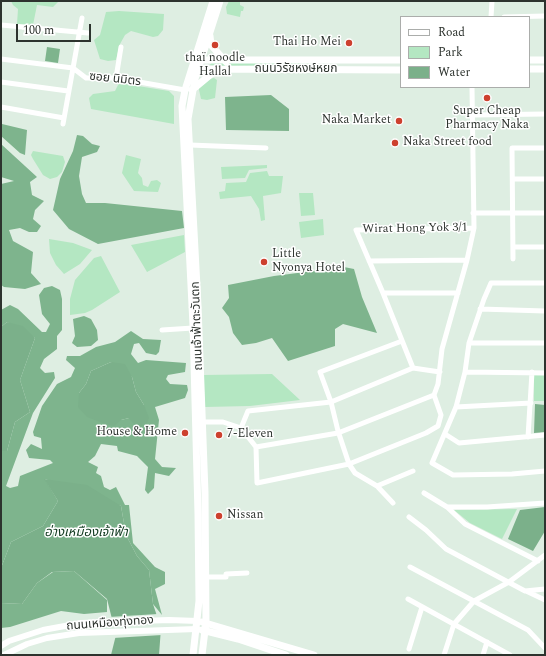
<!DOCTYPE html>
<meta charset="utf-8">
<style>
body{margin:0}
#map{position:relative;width:546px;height:656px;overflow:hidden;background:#deeee2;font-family:Spectral,serif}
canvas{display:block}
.frame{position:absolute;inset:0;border:2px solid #2d332e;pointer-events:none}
.legend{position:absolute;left:400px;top:16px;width:130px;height:72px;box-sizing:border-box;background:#fff;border:1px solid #abadab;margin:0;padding:5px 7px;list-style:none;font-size:12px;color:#2d332e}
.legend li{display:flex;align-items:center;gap:8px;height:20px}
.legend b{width:20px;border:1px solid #abadab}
.scale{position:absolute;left:16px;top:24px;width:75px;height:18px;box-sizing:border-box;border:2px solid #2d332e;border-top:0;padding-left:5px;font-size:12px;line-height:14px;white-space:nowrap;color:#2d332e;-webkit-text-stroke:3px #fff;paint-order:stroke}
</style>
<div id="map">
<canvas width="546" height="656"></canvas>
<div class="frame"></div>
<ul class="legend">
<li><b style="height:5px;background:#fff"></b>Road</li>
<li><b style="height:11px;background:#b4e7c2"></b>Park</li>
<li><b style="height:11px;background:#7bb08a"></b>Water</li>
</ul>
<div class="scale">100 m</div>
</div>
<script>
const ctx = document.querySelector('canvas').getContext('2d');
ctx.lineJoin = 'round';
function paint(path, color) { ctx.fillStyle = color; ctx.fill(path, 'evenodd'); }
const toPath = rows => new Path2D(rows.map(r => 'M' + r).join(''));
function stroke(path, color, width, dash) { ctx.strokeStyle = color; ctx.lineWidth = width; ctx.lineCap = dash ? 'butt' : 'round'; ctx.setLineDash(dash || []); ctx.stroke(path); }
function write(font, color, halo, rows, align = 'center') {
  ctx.font = font + ' Spectral,"Noto Sans Thai",serif'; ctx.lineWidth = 3; ctx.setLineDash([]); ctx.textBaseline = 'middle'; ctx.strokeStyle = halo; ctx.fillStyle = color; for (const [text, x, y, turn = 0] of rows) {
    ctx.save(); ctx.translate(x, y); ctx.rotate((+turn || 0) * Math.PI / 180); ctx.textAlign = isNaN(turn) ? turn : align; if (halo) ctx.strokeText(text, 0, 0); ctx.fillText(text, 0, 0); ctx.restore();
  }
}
const green = toPath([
 [11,1,59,1,53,7,37,5,33,25,17,24,18,9,13,5],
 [229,1,240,2,240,5,244,7,243,11,241,11,240,17,227,14,226,7],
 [119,11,164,14,163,30,158,36,153,37,131,31,125,35,120,44,116,60,108,61,100,59,94,40,100,35,106,12],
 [211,63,298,63,331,65,221,66,210,65],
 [214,78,217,80,215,98,207,100,201,99,198,85,208,79],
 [119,83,169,91,174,96,174,124,91,109,89,98,93,94,115,91],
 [33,151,63,156,65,162,62,172,57,177,50,179,43,175,33,159,31,155],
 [126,155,141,159,138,173,142,178,143,185,148,187,151,181,157,180,161,183,158,192,134,191,122,173],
 [267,165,267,168,249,170,245,178,222,179,221,167],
 [267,171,269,176,283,176,281,193,263,196,265,220,261,221,259,209,251,196,220,199,219,192,225,191,226,183,246,182,250,173],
 [299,193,313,193,315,215,301,216],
 [323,219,324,235,301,238,299,222],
 [184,235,185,252,147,272,131,245],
 [49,239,73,243,92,250,80,264,64,274,56,265,50,253],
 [101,256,120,292,92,310,85,313,70,315,70,299,75,280,94,258],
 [272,374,300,400,250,406,205,407,203,375],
 [534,374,545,375,545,401,534,401],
 [517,509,502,539,470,523,454,510]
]);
const forest = toPath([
 [47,47,60,49,58,63,45,61],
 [271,95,289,109,289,131,226,130,225,97],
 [2,124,27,130,25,155,20,153,1,136],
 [77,135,83,136,92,144,100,146,97,152,82,157,79,176,82,194,86,203,105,203,182,211,184,228,98,244,69,229,53,210,60,179,73,151],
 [1,144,37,177,30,182,32,195,44,201,35,210,33,219,41,226,37,232,29,232,20,228,9,230,13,241,33,252,31,273,41,284,25,289,4,287,1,285,1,184,14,181,1,177],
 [344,267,354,269,362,297,377,333,343,324,335,329,335,346,288,361,272,338,256,343,242,345,233,333,229,317,222,308,229,298,228,285,274,276],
 [52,286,60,290,62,299,62,330,57,336,57,349,44,359,40,368,45,373,54,372,55,378,33,413,6,486,10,488,18,486,20,476,53,463,50,460,29,458,26,450,31,444,42,449,41,438,34,436,33,432,42,406,57,384,71,377,75,368,66,360,67,356,80,356,96,347,115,342,131,331,143,339,161,340,159,352,156,355,146,353,139,343,134,344,131,354,138,363,146,360,186,363,185,372,168,375,166,379,170,384,187,385,188,390,185,398,155,407,159,420,155,459,162,467,176,468,169,476,155,473,154,488,148,494,145,490,148,467,137,456,118,451,117,446,101,444,95,456,88,462,98,467,96,473,101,476,104,487,110,490,116,487,125,505,129,505,133,543,155,567,165,572,165,584,155,589,162,615,153,604,149,570,137,556,126,535,121,506,45,479,58,501,43,526,11,542,1,568,1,451,7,451,15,422,30,412,20,380,35,338,7,322,1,327,1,310,10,305,18,309,42,332,46,332,50,324,42,314,39,295,44,288],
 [111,362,132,377,136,392,144,405,129,418,121,420,79,393,86,384,91,371],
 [84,316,91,319,97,330,98,340,91,346,77,347,72,343,75,336,73,319],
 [74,571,107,600,107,612,84,614,61,611,10,627,1,628,1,603,22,604,37,583,53,572]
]);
const water = toPath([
 [7,322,23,326,35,338,20,380,30,412,15,422,7,451,1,451,1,327],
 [111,362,125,364,132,377,136,392,144,405,149,418,146,425,137,428,129,418,121,420,114,426,105,424,87,417,78,407,79,393,86,384,91,371],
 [535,404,545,405,545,432,534,433],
 [44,479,87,485,121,506,126,535,137,556,149,570,153,604,161,628,159,655,111,655,116,635,107,599,74,571,52,572,37,583,22,604,1,603,1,568,11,542,43,526,58,501],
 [545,507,545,531,533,551,508,539,520,510]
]);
const pier = toPath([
 [158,614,163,628,162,635,113,638,109,617]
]);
const minor = toPath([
 [491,17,492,1],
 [504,17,545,16],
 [1,25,88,33],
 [1,59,73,68,86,78,116,78,185,90],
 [116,78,121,47],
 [1,82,68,91],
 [1,107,64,118],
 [473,115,545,114],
 [63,124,82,18],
 [190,145,266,148],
 [513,179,545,179],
 [473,213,545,213],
 [513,247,545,247],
 [513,259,512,148,545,148],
 [369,261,467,260],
 [545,283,491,283,484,299,469,343,465,372,456,407,432,463,453,475,512,474,545,471],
 [383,293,458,293],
 [480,309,545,311],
 [162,330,193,328],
 [469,343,545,343],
 [413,368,383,293,356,230,474,228],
 [465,372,545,373],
 [456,407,531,403],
 [202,422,223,422,241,428,256,447,257,483,349,464,426,433,438,426,441,415,434,395,438,384,442,349,467,260,474,228,472,87],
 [241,428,248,411,331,402,413,368,440,372],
 [445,434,459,443,545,435],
 [528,437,532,372],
 [256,447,338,433,434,395],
 [377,486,413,471],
 [424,493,447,507,465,524,538,561],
 [393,503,377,486,355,473,349,464,338,431,331,402,320,372,402,341],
 [447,507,487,507,545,503],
 [409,517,426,530,446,549,525,591,545,589],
 [410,567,528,630,545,648],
 [206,577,226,577,226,574,247,573],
 [526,591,545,600],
 [408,599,510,655],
 [409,649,422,607],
 [444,655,454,624,474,601,509,582,545,555],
 [483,655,487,642]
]);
const tertiary = toPath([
 [1,646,9,641,43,630,81,623,169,620,198,621],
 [4,655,27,644,47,638,79,633,197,629]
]);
const secondary = toPath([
 [210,36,211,45,226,62],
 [197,60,401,60],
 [529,60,545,60],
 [195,69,401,70],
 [529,69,545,69],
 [192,90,216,70],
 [202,622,314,655],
 [202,630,238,639,286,655],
 [193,655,199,601,198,514,193,325,182,106,185,90,213,1],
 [202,655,206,622,205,493,198,306,188,119,195,79,220,1]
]);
const markers = [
 [349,43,4,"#cd402e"],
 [215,45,4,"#cd402e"],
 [487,98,4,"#cd402e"],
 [399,121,4,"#cd402e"],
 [395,143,4,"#cd402e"],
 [264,262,4,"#cd402e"],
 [185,433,4,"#cd402e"],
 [219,435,4,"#cd402e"],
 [219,516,4,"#cd402e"]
];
const poiNames = [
 ["Thai Ho Mei",341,43,"right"],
 ["thaï noodle",215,59,"center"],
 ["Hallal",215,73,"center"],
 ["Super Cheap",487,112,"center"],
 ["Pharmacy Naka",487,126,"center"],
 ["Naka Market",391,121,"right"],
 ["Naka Street food",403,143],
 ["Little",272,255],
 ["Nyonya Hotel",272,269],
 ["House & Home",177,433,"right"],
 ["7-Eleven",227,435],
 ["Nissan",227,516]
];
const streetNames = [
 ["ถนนวิรัชหงษ์หยก",296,70],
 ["ซอย นิมิตร",115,80,6],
 ["Wirat Hong Yok 3/1",415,229,-1],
 ["ถนนเจ้าฟ้าตะวันตก",198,326,-92],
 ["ถนนเหมืองทุ่งทอง",110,624,-4]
];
const waterNames = [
 ["อ่างเหมืองเจ้าฟ้า",86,533]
];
paint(green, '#b4e7c2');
paint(forest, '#7eb48d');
paint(water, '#7bb08a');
paint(pier, '#deeee2');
stroke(minor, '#fff', 5);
stroke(tertiary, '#fff', 6);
stroke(secondary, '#fff', 7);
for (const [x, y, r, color] of markers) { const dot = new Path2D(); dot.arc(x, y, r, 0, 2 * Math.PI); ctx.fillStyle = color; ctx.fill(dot); stroke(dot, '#fff', 1.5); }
write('12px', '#2d332e', '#fff', poiNames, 'left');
write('12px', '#2d332e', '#fff', streetNames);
write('italic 13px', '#133c22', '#fff', waterNames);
</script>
